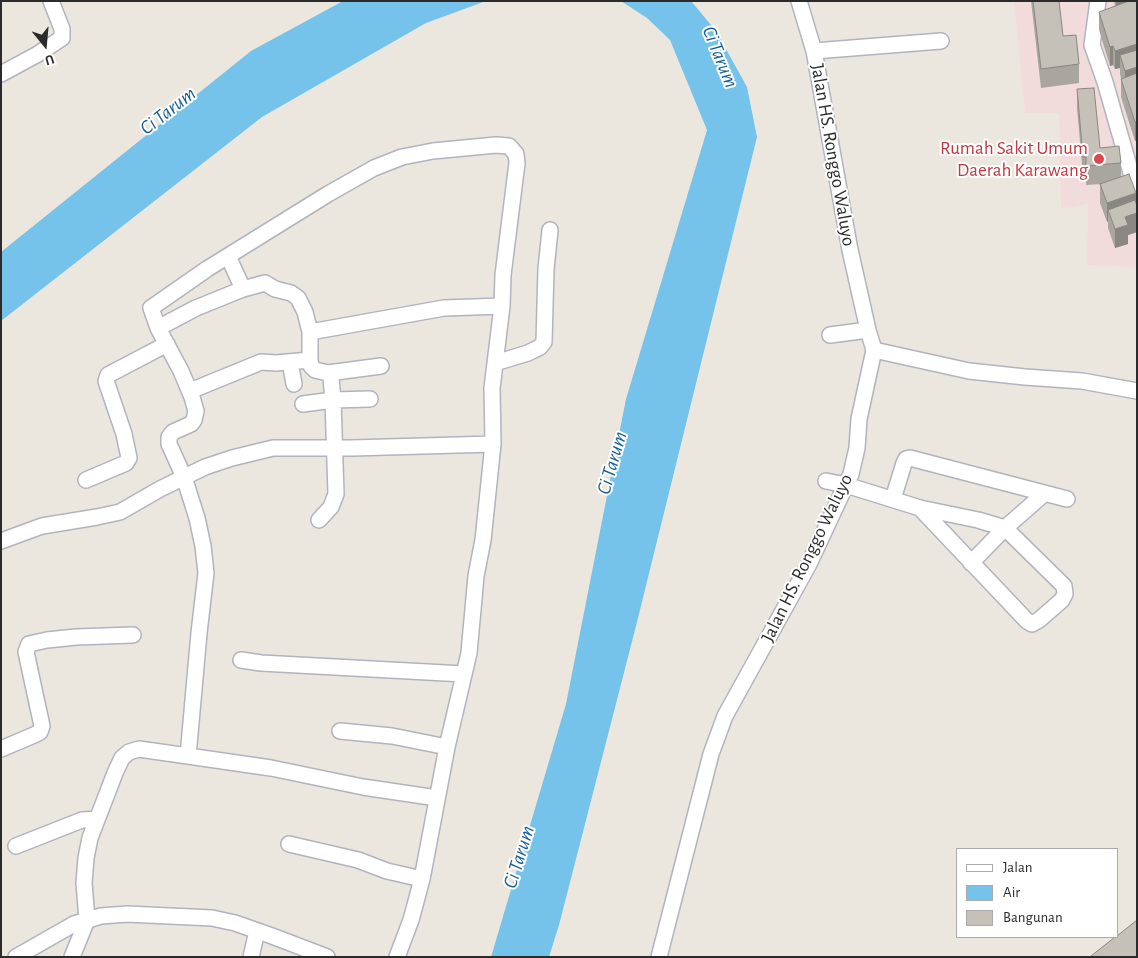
<!DOCTYPE html>
<style>
body{margin:0}
#map{position:relative;width:1138px;height:958px;overflow:hidden;background:#ece7de;font-family:"Alegreya Sans",sans-serif}
canvas{display:block}
.frame{position:absolute;inset:0;border:2px solid #2b2b2b;pointer-events:none}
.legend{position:absolute;left:956px;top:848px;width:162px;height:90px;box-sizing:border-box;background:#fff;border:1px solid #aaa;margin:0;padding:6px 9px;list-style:none;font-size:15px;color:#2b2b2b}
.legend li{display:flex;align-items:center;gap:10px;height:25px}
.legend b{width:25px;border:1px solid #aaa}
.north{position:absolute;left:20px;top:20px;width:50px;height:50px;-webkit-text-stroke:4px #fff;paint-order:stroke;rotate:163deg;font-size:14px;font-weight:700;line-height:20px;text-align:center;color:#2b2b2b}
.north::after{content:'';display:block;margin:auto;width:18px;height:22px;background:#2b2b2b;clip-path:polygon(50% 0,100% 100%,50% 72%,0 100%)}
</style>
<div id="map">
<canvas width="1138" height="958"></canvas>
<div class="frame"></div>
<ul class="legend">
<li><b style="height:6px;background:#fff"></b>Jalan</li>
<li><b style="height:14px;background:#75c2ea"></b>Air</li>
<li><b style="height:14px;background:#c5c1b9"></b>Bangunan</li>
</ul>
<div class="north">U</div>
</div>
<script>
const ctx = document.querySelector('canvas').getContext('2d');
ctx.lineJoin = 'round';
function paint(path, color) { ctx.fillStyle = color; ctx.fill(path, 'evenodd'); }
const toPath = rows => new Path2D(rows.map(r => 'M' + r).join(''));
function stroke(path, color, width, dash) { ctx.strokeStyle = color; ctx.lineWidth = width; ctx.lineCap = dash ? 'butt' : 'round'; ctx.setLineDash(dash || []); ctx.stroke(path); }
function write(font, color, halo, rows, align = 'center') {
  ctx.font = font + ' "Alegreya Sans",sans-serif'; ctx.lineWidth = 4; ctx.setLineDash([]); ctx.textBaseline = 'middle'; ctx.strokeStyle = halo; ctx.fillStyle = color; for (const [text, x, y, turn = 0] of rows) {
    ctx.save(); ctx.translate(x, y); ctx.rotate((+turn || 0) * Math.PI / 180); ctx.textAlign = isNaN(turn) ? turn : align; if (halo) ctx.strokeText(text, 0, 0); ctx.fillText(text, 0, 0); ctx.restore();
  }
}
const medical = toPath([
 [1014,1,1137,1,1137,267,1087,265,1088,204,1061,209,1059,113,1025,113]
]);
const water = toPath([
 [343,1,486,1,426,23,262,117,1,321,1,252,251,51],
 [621,1,691,1,716,31,747,87,757,137,636,626,559,925,549,957,491,957,566,704,626,399,707,130,670,40,647,18]
]);
const minor = toPath([
 [1098,1,1092,45,1105,82,1137,194],
 [814,51,941,41],
 [1,74,38,54,62,38,62,29,51,1],
 [228,256,243,289],
 [158,328,196,308,243,289,265,283,275,289,291,293,298,298,305,312,310,332,310,360,311,366,315,370,328,373,381,366],
 [310,332,444,308,502,306],
 [830,335,868,330],
 [874,350,969,371,1025,377,1082,381,1137,391],
 [290,362,294,384],
 [495,363,528,353,540,347,544,342,546,269,550,230],
 [190,391,261,362,276,363,310,360],
 [303,404,333,400,370,399],
 [86,480,126,463,129,458,124,434,106,381,108,375,167,344],
 [826,481,846,485,920,508,978,520,1005,528,1064,586,1065,594,1062,600,1039,620,1032,624,1027,621,920,508],
 [893,499,904,463,906,459,910,458,1067,499],
 [319,520,331,507,336,494,333,400,331,378,328,373],
 [1,541,42,526,97,517,120,512,160,489,205,467,232,458,273,448,352,448,493,444],
 [971,563,1005,528,1045,493],
 [241,660,261,663,464,674],
 [340,731,392,736,447,747],
 [1,749,34,735,40,732,42,726,26,652,29,644,47,640,76,637,133,635],
 [188,756,199,633,206,573,203,546,197,518,184,477,169,444,169,437,173,432,191,424,194,420,196,411,192,397,181,371,158,328,151,308,207,269,328,194,374,168,402,157,433,151,496,145,509,146,516,154,517,163,503,275,502,306,492,388,493,444,483,540,476,576,469,653,447,747,422,879,411,920,397,957],
 [289,844,358,860,387,871,422,879],
 [16,846,82,820,97,819],
 [16,957,74,924,101,916,127,914,212,918,235,923,272,936,327,957],
 [72,957,87,920,84,883,86,858,90,838,115,773,122,758,129,752,139,749,188,756,271,768,363,787,437,798],
 [251,957,257,931],
 [659,957,711,754,725,716,809,564,851,474,857,448,859,419,874,350,868,330,850,250,814,51,799,1]
]);
const wall = toPath([
 [1031,1,1059,1,1063,36,1079,64,1079,83,1041,88],
 [1114,1,1137,1,1135,141,1121,97,1121,78,1120,74,1120,68,1115,69,1113,65,1110,66,1099,30,1099,12,1115,6],
 [1077,89,1100,148,1121,163,1121,177,1137,206,1137,232,1128,235,1128,244,1115,248,1108,228,1108,221,1107,222,1100,203,1100,184,1101,184,1086,185,1086,176,1083,176,1077,108]
]);
const shadedWall = toPath([
 [1116,1,1129,1,1116,7],
 [1137,44,1137,63,1120,55,1120,68,1115,69,1115,51],
 [1113,46,1113,65,1110,66,1110,47],
 [1137,67,1137,86,1125,90,1125,71],
 [1135,122,1137,122,1137,141,1135,141],
 [1136,193,1136,212,1108,210,1108,221,1107,222,1107,203],
 [1137,213,1137,232,1128,235,1128,244,1115,248,1115,229,1125,217]
]);
const building = toPath([
 [1033,1,1059,1,1063,36,1076,35,1079,64,1041,69,1033,1],
 [1129,1,1137,1,1137,44,1115,51,1113,46,1110,47,1099,12,1129,1],
 [1137,50,1137,67,1125,71,1120,55,1137,50],
 [1137,73,1137,122,1135,122,1121,79,1137,73],
 [1094,88,1100,148,1119,146,1121,163,1086,166,1086,157,1083,157,1077,89,1094,88],
 [1129,174,1136,193,1107,203,1100,184,1129,174],
 [1135,200,1137,206,1137,213,1125,217,1128,225,1115,229,1108,210,1135,200],
 [1137,920,1137,957,1092,957,1091,956,1115,937,1117,937,1117,936,1137,920]
]);
const markers = [
 [1099,159,6,"#e0444e"]
];
const healthNames = [
 ["Rumah Sakit Umum",1088,148],
 ["Daerah Karawang",1088,170]
];
const streetNames = [
 ["Jalan HS. Ronggo Waluyo",833,155,80],
 ["Jalan HS. Ronggo Waluyo",807,558,-64]
];
const waterNames = [
 ["Ci Tarum",720,57,68],
 ["Ci Tarum",168,111,-38],
 ["Ci Tarum",612,463,-74],
 ["Ci Tarum",519,857,-73]
];
paint(medical, '#f2dcdb');
paint(water, '#75c2ea');
stroke(minor, '#b1b3be', 18);
stroke(minor, '#fff', 15);
paint(wall, '#a9a69f');
paint(shadedWall, '#8a8782');
paint(building, '#c5c1b9');
stroke(building, '#8a8782', 1);
for (const [x, y, r, color] of markers) { const dot = new Path2D(); dot.arc(x, y, r, 0, 2 * Math.PI); ctx.fillStyle = color; ctx.fill(dot); stroke(dot, '#fff', 2); }
write('19px', '#be3a42', '#fff', healthNames, 'right');
write('19px', '#2b2b2b', '#fff', streetNames);
write('italic 20px', '#135f97', '#fff', waterNames);
</script>
